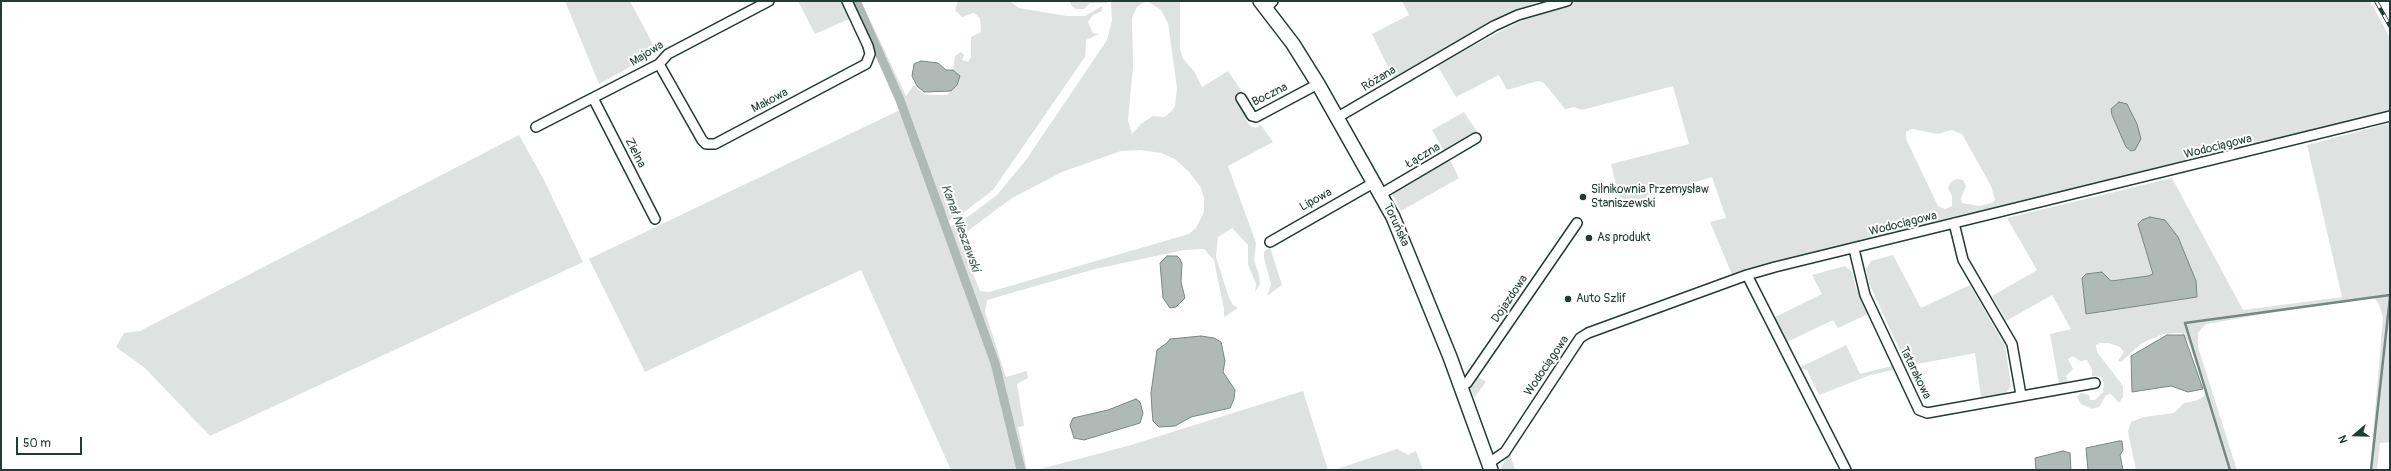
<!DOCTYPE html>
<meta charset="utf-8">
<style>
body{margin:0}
#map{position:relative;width:2391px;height:471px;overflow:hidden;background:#fff;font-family:Pangolin,sans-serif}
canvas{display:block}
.frame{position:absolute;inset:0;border:2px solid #1f3d34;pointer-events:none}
.north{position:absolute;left:2335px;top:415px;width:40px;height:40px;-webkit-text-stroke:3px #fff;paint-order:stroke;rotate:250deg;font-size:11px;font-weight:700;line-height:16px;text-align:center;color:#1f3d34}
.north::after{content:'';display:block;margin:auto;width:14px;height:18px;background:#1f3d34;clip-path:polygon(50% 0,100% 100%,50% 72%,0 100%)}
.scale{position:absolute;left:16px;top:437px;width:66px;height:18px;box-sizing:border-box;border:2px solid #1f3d34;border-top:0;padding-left:5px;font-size:12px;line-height:14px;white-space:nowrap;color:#1f3d34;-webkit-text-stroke:3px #fff;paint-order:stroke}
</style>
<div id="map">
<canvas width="2391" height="471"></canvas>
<div class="frame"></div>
<div class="north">N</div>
<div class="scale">50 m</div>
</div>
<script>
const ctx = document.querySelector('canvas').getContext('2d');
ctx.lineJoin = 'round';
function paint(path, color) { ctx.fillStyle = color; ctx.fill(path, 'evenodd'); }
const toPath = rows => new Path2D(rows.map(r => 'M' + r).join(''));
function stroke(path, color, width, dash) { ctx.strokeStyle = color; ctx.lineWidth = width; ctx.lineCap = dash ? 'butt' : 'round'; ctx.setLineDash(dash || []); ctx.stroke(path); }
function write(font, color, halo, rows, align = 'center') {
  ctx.font = font + ' Pangolin,sans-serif'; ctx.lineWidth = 4; ctx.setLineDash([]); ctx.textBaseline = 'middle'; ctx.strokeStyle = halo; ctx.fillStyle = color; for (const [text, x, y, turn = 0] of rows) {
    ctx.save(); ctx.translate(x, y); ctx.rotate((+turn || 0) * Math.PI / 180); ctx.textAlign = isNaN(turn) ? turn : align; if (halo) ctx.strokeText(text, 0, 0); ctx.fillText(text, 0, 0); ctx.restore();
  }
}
const green = toPath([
 [565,1,630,1,657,52,599,84],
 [798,1,841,1,849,19,815,34],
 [851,1,861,1,906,96,914,85,925,95,947,95,957,85,960,76,953,70,955,56,961,52,964,55,962,60,968,62,971,57,971,37,981,32,980,18,974,13,962,17,955,10,958,1,1009,1,1019,8,1067,16,1085,16,1102,6,1102,11,1093,15,1088,22,1093,33,1099,34,1086,40,1085,57,993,190,959,216,944,223,946,229,965,219,997,195,1026,160,1107,40,1112,21,1111,1,1146,1,1137,7,1132,18,1133,67,1128,120,1132,134,1141,124,1153,116,1164,117,1171,112,1175,106,1177,88,1168,23,1161,10,1147,1,1180,1,1180,49,1183,59,1194,71,1202,87,1228,71,1243,93,1238,95,1248,113,1246,119,1250,126,1256,128,1261,125,1273,142,1228,166,1256,243,1254,261,1259,274,1260,284,1255,292,1256,284,1248,264,1248,245,1232,228,1218,237,1216,257,1229,298,1233,305,1238,308,1224,317,1224,309,1214,260,1204,249,1184,250,1095,269,987,300,985,312,1006,377,1027,371,1028,378,1017,384,1024,426,1018,427,1027,470,951,470,861,270,645,372,589,259,902,109],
 [1141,150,1161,153,1175,159,1189,172,1200,186,1204,198,1204,212,1196,228,1189,234,989,292,980,291,961,243,961,238,965,233,1012,198,1062,172,1121,151],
 [1070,1,1110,1,1107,3,1090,3,1084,9,1076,9,1071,5],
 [1402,1,1540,1,1498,18,1394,79,1372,34,1409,15],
 [1573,1,2370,1,2390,38,2390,111,2223,153,2216,152,1733,277,1710,222,1726,218,1712,177,1621,205,1611,164,1689,144,1673,86,1582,110,1574,107,1565,109,1544,83,1538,81,1507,90,1499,75,1456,97,1437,65,1524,19],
 [1912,129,1938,134,1951,130,1962,134,1991,186,1995,200,1992,203,1980,206,1962,203,1961,198,1966,186,1963,180,1957,179,1951,182,1948,188,1952,196,1952,206,1945,209,1938,206,1906,139,1906,132],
 [1464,112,1478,133,1445,153,1432,130],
 [2390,123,2390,442,2380,443,2377,470,2370,470,2383,318,2379,304,2374,298,2303,307,2207,324,2202,328,2198,333,2198,347,2237,470,2136,470,2128,431,2131,422,2144,417,2174,413,2184,403,2198,400,2204,396,2205,390,2188,341,2181,333,2163,334,2142,343,2121,362,2118,361,2124,352,2120,347,2109,343,2100,343,2096,345,2097,352,2123,386,2123,397,2119,403,2111,394,2106,395,2099,407,2092,409,2081,404,2077,397,2081,393,2089,395,2090,400,2095,400,2103,392,2104,383,2101,377,2092,376,2092,370,2087,360,2080,361,2073,356,2068,359,2073,369,2066,376,2068,383,2059,384,2050,334,2071,329,2052,295,2006,321,1992,296,2037,270,2007,218,2172,178,2243,310,2342,297,2307,145],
 [2138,225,2197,297,2086,314,2082,278,2110,281,2148,276,2153,274],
 [519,135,544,180,583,262,210,436,145,368,116,347,124,333,140,331],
 [1449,158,1459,178,1401,211,1391,192],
 [1270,247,1282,285,1267,296,1271,284,1264,258,1264,252],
 [1893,255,1921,308,1970,285,2005,346,2011,386,2006,393,1981,397,1975,353,1907,366,1869,283,1866,269,1871,261],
 [1845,266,1852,272,1856,288,1868,314,1838,328,1833,320,1785,343,1773,318,1822,294,1812,275],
 [1846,345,1860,374,1892,366,1893,370,1870,375,1819,395,1807,370,1799,368],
 [1476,375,1486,382,1474,398,1470,386],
 [1303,391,1328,470,1037,470,1131,445],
 [1397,449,1408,455,1416,451,1423,470,1334,470],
 [1510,453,1515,470,1502,470,1501,467]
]);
const water = toPath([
 [921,61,938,63,946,70,953,70,960,76,957,85,951,91,924,92,917,86,912,76,914,64,921,61],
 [2119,102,2127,104,2137,124,2141,139,2135,150,2131,151,2126,147,2112,115,2111,109,2119,102],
 [2150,217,2165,220,2178,237,2196,281,2197,297,2086,314,2082,278,2086,274,2102,272,2111,281,2148,276,2153,274,2138,224,2142,220,2150,217],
 [1167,256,1177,256,1180,259,1182,264,1181,282,1185,298,1176,307,1170,308,1163,298,1160,263,1167,256],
 [2167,335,2184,335,2203,389,2188,392,2171,386,2132,392,2131,356,2167,335],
 [1201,336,1214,338,1221,342,1225,361,1223,372,1235,390,1234,399,1230,408,1191,417,1175,426,1159,427,1153,421,1152,410,1151,393,1157,350,1167,343,1170,339,1201,336],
 [1136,399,1140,402,1143,413,1140,423,1084,440,1074,438,1070,425,1073,418,1108,410,1136,399],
 [2119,441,2122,441,2123,450,2120,455,2123,470,2088,470,2086,448,2119,441],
 [2063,451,2070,453,2071,470,2036,470,2035,458,2063,451]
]);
const stream = toPath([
 [2230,470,2185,323,2390,295],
 [2371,470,2390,297]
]);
const canal = toPath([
 [856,1,900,100,995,363,1021,470]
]);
const minor = toPath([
 [1266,9,1273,1],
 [659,64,702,140,706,144,715,144,866,64,870,54,868,46,847,1],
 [593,98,655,219],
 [1241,98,1252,116,1256,117,1318,84],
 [1338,117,1494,26,1518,15,1567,1],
 [536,127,659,64,668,54,769,1],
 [1381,194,1476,138],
 [1954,223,1963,260,2012,344,2021,395],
 [1270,242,1375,182],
 [1854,249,1865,295,1919,410,1927,413,2095,383],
 [1747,275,1846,470],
 [1462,386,1467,383,1577,223],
 [1489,463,1505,452,1580,338,1588,333,1747,275,1775,267,2390,116]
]);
const secondary = toPath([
 [1260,1,1293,44,1318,84,1393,217,1450,357,1491,470]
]);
const rail = toPath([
 [2376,1,2390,26]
]);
const markers = [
 [1583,197,4,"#1f3d34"],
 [1589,238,4,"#1f3d34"],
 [1568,299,4,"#1f3d34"]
];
const streetNames = [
 ["Majowa",647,54,-32],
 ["Różana",1379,79,-31],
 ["Boczna",1270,95,-26],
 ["Makowa",770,101,-28],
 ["Wodociągowa",2218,147,-14],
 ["Zielna",635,153,63],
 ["Łączna",1423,156,-31],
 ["Lipowa",1316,200,-29],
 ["Wodociągowa",1903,224,-14],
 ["Toruńska",1396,225,65],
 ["Dojazdowa",1510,299,-56],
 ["Wodociągowa",1547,366,-56],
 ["Tatarakowa",1915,373,64]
];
const poiNames = [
 ["Silnikownia Przemysław",1591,190],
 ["Staniszewski",1591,204],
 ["As produkt",1597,238],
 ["Auto Szlif",1576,299]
];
const waterNames = [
 ["Kanał Nieszawski",960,228,70]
];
paint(green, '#dee3e2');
paint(water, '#afbab7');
stroke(water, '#758883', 1);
stroke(stream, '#758883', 2.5);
stroke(canal, '#afbab7', 9);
stroke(minor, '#1f3d34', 12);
stroke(secondary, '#1f3d34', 16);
stroke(minor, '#fff', 9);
stroke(secondary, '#fff', 13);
stroke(rail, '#1f3d34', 4);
stroke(rail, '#fff', 2.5, [8]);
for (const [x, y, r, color] of markers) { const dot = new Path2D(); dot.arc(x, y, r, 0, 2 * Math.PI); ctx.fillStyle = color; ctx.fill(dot); stroke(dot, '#fff', 1.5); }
write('12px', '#1f3d34', '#fff', streetNames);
write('12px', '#1f3d34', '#fff', poiNames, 'left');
write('italic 13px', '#4a625b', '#fff', waterNames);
</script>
